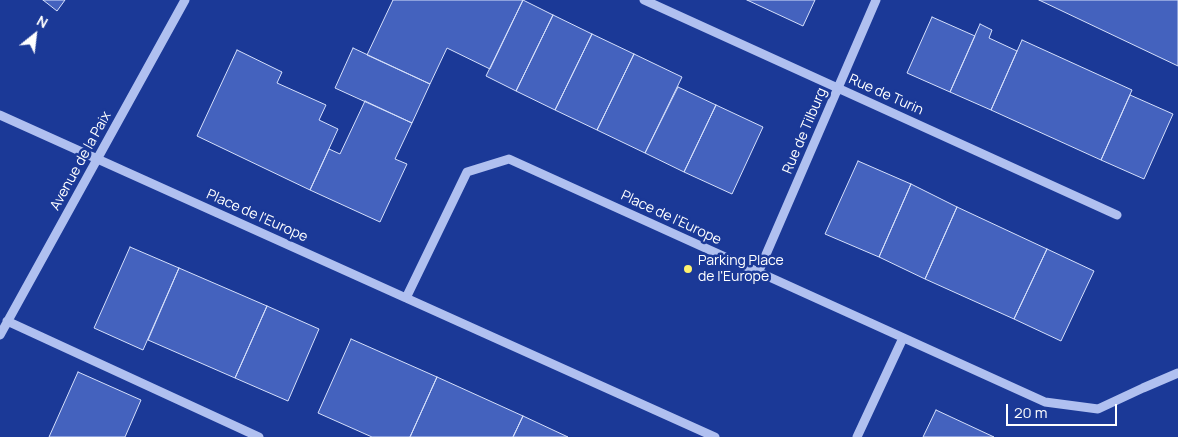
<!DOCTYPE html>
<style>
body{margin:0}
#map{position:relative;width:1178px;height:437px;overflow:hidden;background:#1b3997;font-family:Manrope,sans-serif}
canvas{display:block}
.north{position:absolute;left:10px;top:10px;width:50px;height:50px;-webkit-text-stroke:4px #1b3997;paint-order:stroke;rotate:29deg;font-size:14px;font-weight:700;line-height:20px;text-align:center;color:#fff}
.north::after{content:'';display:block;margin:auto;width:18px;height:22px;background:#fff;clip-path:polygon(50% 0,100% 100%,50% 72%,0 100%)}
.scale{position:absolute;left:1006px;top:404px;width:111px;height:22px;box-sizing:border-box;border:2px solid #fff;border-top:0;padding-left:6px;font-size:15px;line-height:18px;white-space:nowrap;color:#fff;-webkit-text-stroke:4px #1b3997;paint-order:stroke}
</style>
<div id="map">
<canvas width="1178" height="437"></canvas>
<div class="north">N</div>
<div class="scale">20 m</div>
</div>
<script>
const ctx = document.querySelector('canvas').getContext('2d');
ctx.lineJoin = 'round';
function paint(path, color) { ctx.fillStyle = color; ctx.fill(path, 'evenodd'); }
const toPath = rows => new Path2D(rows.map(r => 'M' + r).join(''));
function stroke(path, color, width, dash) { ctx.strokeStyle = color; ctx.lineWidth = width; ctx.lineCap = dash ? 'butt' : 'round'; ctx.setLineDash(dash || []); ctx.stroke(path); }
function write(font, color, halo, rows, align = 'center') {
  ctx.font = font + ' Manrope,sans-serif'; ctx.lineWidth = 5; ctx.setLineDash([]); ctx.textBaseline = 'middle'; ctx.strokeStyle = halo; ctx.fillStyle = color; for (const [text, x, y, turn = 0] of rows) {
    ctx.save(); ctx.translate(x, y); ctx.rotate((+turn || 0) * Math.PI / 180); ctx.textAlign = isNaN(turn) ? turn : align; if (halo) ctx.strokeText(text, 0, 0); ctx.fillText(text, 0, 0); ctx.restore();
  }
}
const building = toPath([
 [43,0,65,0,57,11,43,0],
 [393,0,523,0,490,69,447,48,430,84,367,55,393,0],
 [523,0,553,15,516,91,486,76,523,0],
 [747,0,815,0,803,26,747,0],
 [1039,0,1178,0,1178,66,1039,0],
 [553,15,592,34,555,110,516,91,553,15],
 [932,17,975,36,950,92,907,73,932,17],
 [980,24,992,30,989,38,1017,51,991,110,950,92,980,24],
 [592,34,634,54,597,130,555,110,592,34],
 [1022,40,1132,90,1101,160,991,110,1022,40],
 [353,48,430,84,412,123,335,88,353,48],
 [237,50,282,72,277,83,326,105,319,120,338,129,310,190,197,136,237,50],
 [634,54,682,77,645,153,597,130,634,54],
 [678,87,716,105,684,172,645,153,678,87],
 [1130,95,1173,114,1144,179,1101,160,1130,95],
 [365,101,412,123,395,159,407,164,380,222,310,190,329,149,340,154,365,101],
 [716,105,763,127,732,194,684,172,716,105],
 [858,161,911,184,879,257,825,234,858,161],
 [911,184,957,207,925,279,879,257,911,184],
 [957,207,1047,249,1014,319,925,279,957,207],
 [130,247,179,268,143,350,94,328,130,247],
 [1047,249,1094,271,1061,341,1014,319,1047,249],
 [179,268,267,306,235,378,148,340,179,268],
 [267,306,319,329,288,401,235,378,267,306],
 [351,339,437,377,410,437,372,437,318,413,351,339],
 [78,372,141,400,125,437,49,437,78,372],
 [437,377,523,416,513,437,410,437,437,377],
 [936,410,994,437,923,437,936,410],
 [523,416,568,437,513,437,523,416]
]);
const minor = toPath([
 [644,0,1117,215],
 [0,115,406,298],
 [758,273,876,0],
 [7,321,259,437],
 [0,335,185,0],
 [715,437,406,298,467,172,509,159,1045,402,1098,409,1143,388,1178,373],
 [857,437,903,338]
]);
const markers = [
 [688,269,5,"#fff26e"]
];
const streetNames = [
 ["Rue de Turin",886,95,24],
 ["Rue de Tilburg",805,131,-67],
 ["Avenue de la Paix",81,161,-61],
 ["Place de l'Europe",257,216,24],
 ["Place de l'Europe",671,218,25]
];
const poiNames = [
 ["Parking Place",698,261],
 ["de l'Europe",698,277]
];
paint(building, '#4462be');
stroke(building, '#d6e0fb', 1);
stroke(minor, '#b0c0f0', 9);
for (const [x, y, r, color] of markers) { const dot = new Path2D(); dot.arc(x, y, r, 0, 2 * Math.PI); ctx.fillStyle = color; ctx.fill(dot); stroke(dot, '#1b3997', 2); }
write('14px', '#fff', '#1b3997', streetNames);
write('14px', '#fff', '#1b3997', poiNames, 'left');
</script>
